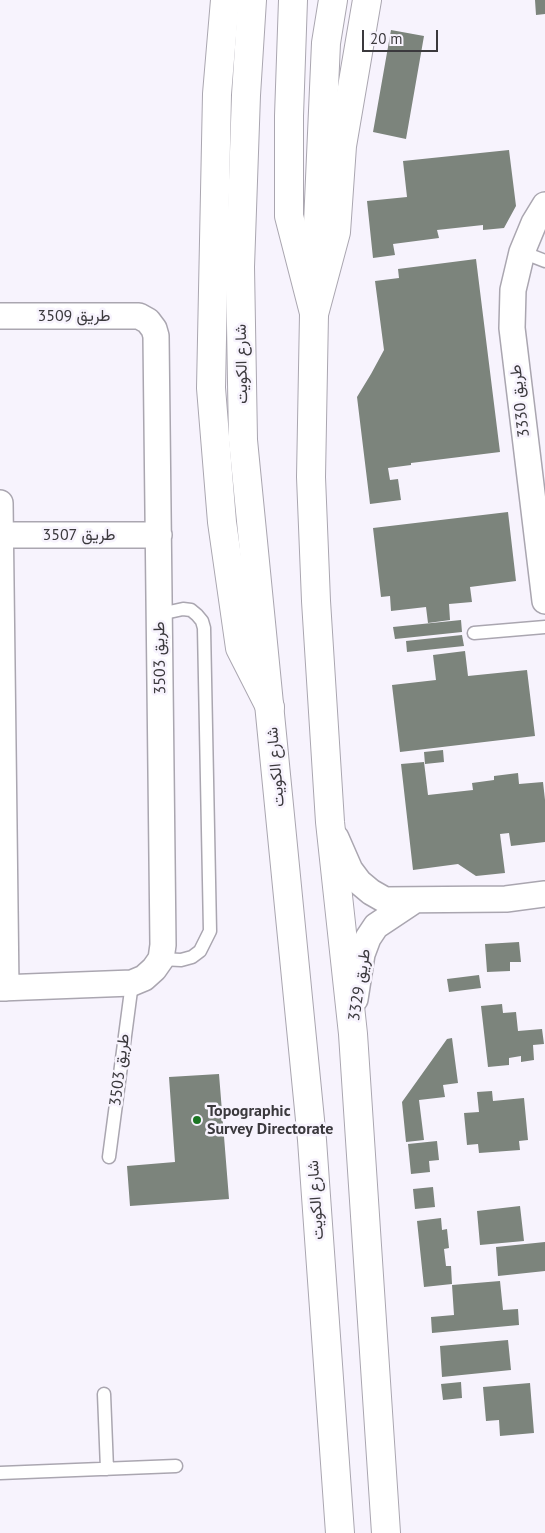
<!DOCTYPE html>
<meta charset="utf-8">
<style>
body{margin:0}
#map{position:relative;width:545px;height:1533px;overflow:hidden;background:#f7f3fd;font-family:"PT Sans",sans-serif}
canvas{display:block}
.scale{position:absolute;left:362px;top:30px;width:76px;height:22px;box-sizing:border-box;border:2px solid #3b393d;border-top:0;padding-left:6px;font-size:15px;line-height:18px;white-space:nowrap;color:#3b393d;-webkit-text-stroke:4px #f7f3fd;paint-order:stroke}
</style>
<div id="map">
<canvas width="545" height="1533"></canvas>
<div class="scale">20 m</div>
</div>
<script>
const ctx = document.querySelector('canvas').getContext('2d');
ctx.lineJoin = 'round';
function paint(path, color) { ctx.fillStyle = color; ctx.fill(path, 'evenodd'); }
const toPath = rows => new Path2D(rows.map(r => 'M' + r).join(''));
function stroke(path, color, width, dash) { ctx.strokeStyle = color; ctx.lineWidth = width; ctx.lineCap = dash ? 'butt' : 'round'; ctx.setLineDash(dash || []); ctx.stroke(path); }
function write(font, color, halo, rows, align = 'center') {
  ctx.font = font + ' "PT Sans",Vazirmatn,sans-serif'; ctx.lineWidth = 5; ctx.setLineDash([]); ctx.textBaseline = 'middle'; ctx.strokeStyle = halo; ctx.fillStyle = color; for (const [text, x, y, turn = 0] of rows) {
    ctx.save(); ctx.translate(x, y); ctx.rotate((+turn || 0) * Math.PI / 180); ctx.textAlign = isNaN(turn) ? turn : align; if (halo) ctx.strokeText(text, 0, 0); ctx.fillText(text, 0, 0); ctx.restore();
  }
}
const building = toPath([
 [535,0,545,0,545,14,536,15],
 [391,30,424,36,406,139,373,132],
 [509,150,516,206,504,228,483,230,483,225,437,230,439,238,393,244,395,255,373,258,367,201,407,197,403,161],
 [476,259,500,452,411,463,411,465,388,468,390,480,398,479,401,500,370,504,357,397,371,374,384,350,375,281,399,278,398,269],
 [508,512,516,581,470,587,472,602,449,604,450,620,428,623,426,607,391,611,390,596,381,597,373,528],
 [461,620,462,632,395,639,393,627],
 [462,635,464,646,407,652,406,641],
 [465,651,468,676,527,670,535,736,400,752,392,685,436,680,433,655],
 [443,750,444,762,425,764,424,752],
 [424,762,428,795,473,790,472,783,494,780,494,776,518,773,519,784,543,782,545,800,545,842,511,846,509,833,500,834,505,873,476,876,458,864,413,870,401,764],
 [519,942,521,962,510,962,510,971,487,972,485,944],
 [479,975,481,988,449,992,447,979],
 [502,1004,503,1013,516,1012,518,1031,542,1029,544,1044,533,1045,534,1060,521,1062,521,1056,509,1058,509,1065,488,1067,481,1006],
 [452,1038,458,1083,443,1085,445,1097,419,1100,424,1140,406,1142,402,1102,447,1039],
 [219,1074,229,1199,130,1206,127,1166,175,1162,169,1077],
 [492,1091,493,1101,524,1098,528,1140,519,1141,520,1150,479,1153,478,1144,467,1145,464,1113,479,1112,477,1092],
 [437,1141,439,1160,429,1161,430,1172,411,1174,408,1144],
 [433,1187,435,1207,415,1209,413,1189],
 [520,1206,524,1241,480,1245,477,1211],
 [441,1218,442,1230,447,1229,449,1248,444,1249,446,1266,451,1266,452,1284,424,1287,417,1221],
 [545,1242,545,1271,498,1276,496,1247],
 [500,1281,503,1310,518,1309,519,1325,432,1333,431,1317,454,1315,452,1285],
 [508,1340,511,1370,442,1377,440,1346],
 [461,1382,462,1398,443,1400,441,1384],
 [530,1383,534,1433,500,1436,499,1420,486,1421,483,1387]
]);
const lane = toPath([
 [522,252,545,261],
 [160,614,183,609,191,610,197,615,202,621,204,628,210,931,200,951,192,957,181,960,161,959],
 [474,633,545,627],
 [109,1157,132,983],
 [104,1394,107,1469],
 [0,1473,176,1466]
]);
const street = toPath([
 [545,205,534,223,522,252,513,290,512,328,545,601],
 [0,316,139,316,148,321,154,329,156,336,163,945,161,959,154,969,144,978,132,983,0,988],
 [0,503,6,988],
 [0,535,159,535],
 [336,838,350,870,359,882,371,892,385,900,506,899,545,894],
 [355,999,362,954,368,938,376,926,415,900]
]);
const secondary = toPath([
 [252,0,246,95,240,267,243,440,312,1140,340,1533],
 [333,0,326,43,314,314,311,477,316,601,330,822,353,1034,386,1533]
]);
const highway = toPath([
 [225,0,217,94,211,388,222,522,240,648,270,707],
 [293,0,289,116,289,216,314,313],
 [314,314,336,232,342,146,367,0]
]);
const markers = [
 [197,1120,5,"#1b7523"]
];
const streetNames = [
 ["طريق 3509",74,316],
 ["شارع الكويت",242,364,-91],
 ["طريق 3330",520,401,-97],
 ["طريق 3507",79,535],
 ["طريق 3503",160,658,-91],
 ["شارع الكويت",276,767,-95],
 ["طريق 3329",360,985,-81],
 ["طريق 3503",120,1070,-83],
 ["شارع الكويت",316,1200,-94]
];
const poiNames = [
 ["Topographic",207,1111],
 ["Survey Directorate",207,1129]
];
paint(building, '#7c847c');
stroke(lane, '#aaa6b0', 15);
stroke(street, '#aaa6b0', 28);
stroke(secondary, '#aaa6b0', 30);
stroke(highway, '#aaa6b0', 30);
stroke(lane, '#fff', 12);
stroke(street, '#fff', 25);
stroke(secondary, '#fff', 28);
stroke(highway, '#fff', 28);
for (const [x, y, r, color] of markers) { const dot = new Path2D(); dot.arc(x, y, r, 0, 2 * Math.PI); ctx.fillStyle = color; ctx.fill(dot); stroke(dot, '#f7f3fd', 2); }
write('16px', '#3b393d', '#f7f3fd', streetNames);
write('bold 16px', '#3b393d', '#f7f3fd', poiNames, 'left');
</script>
